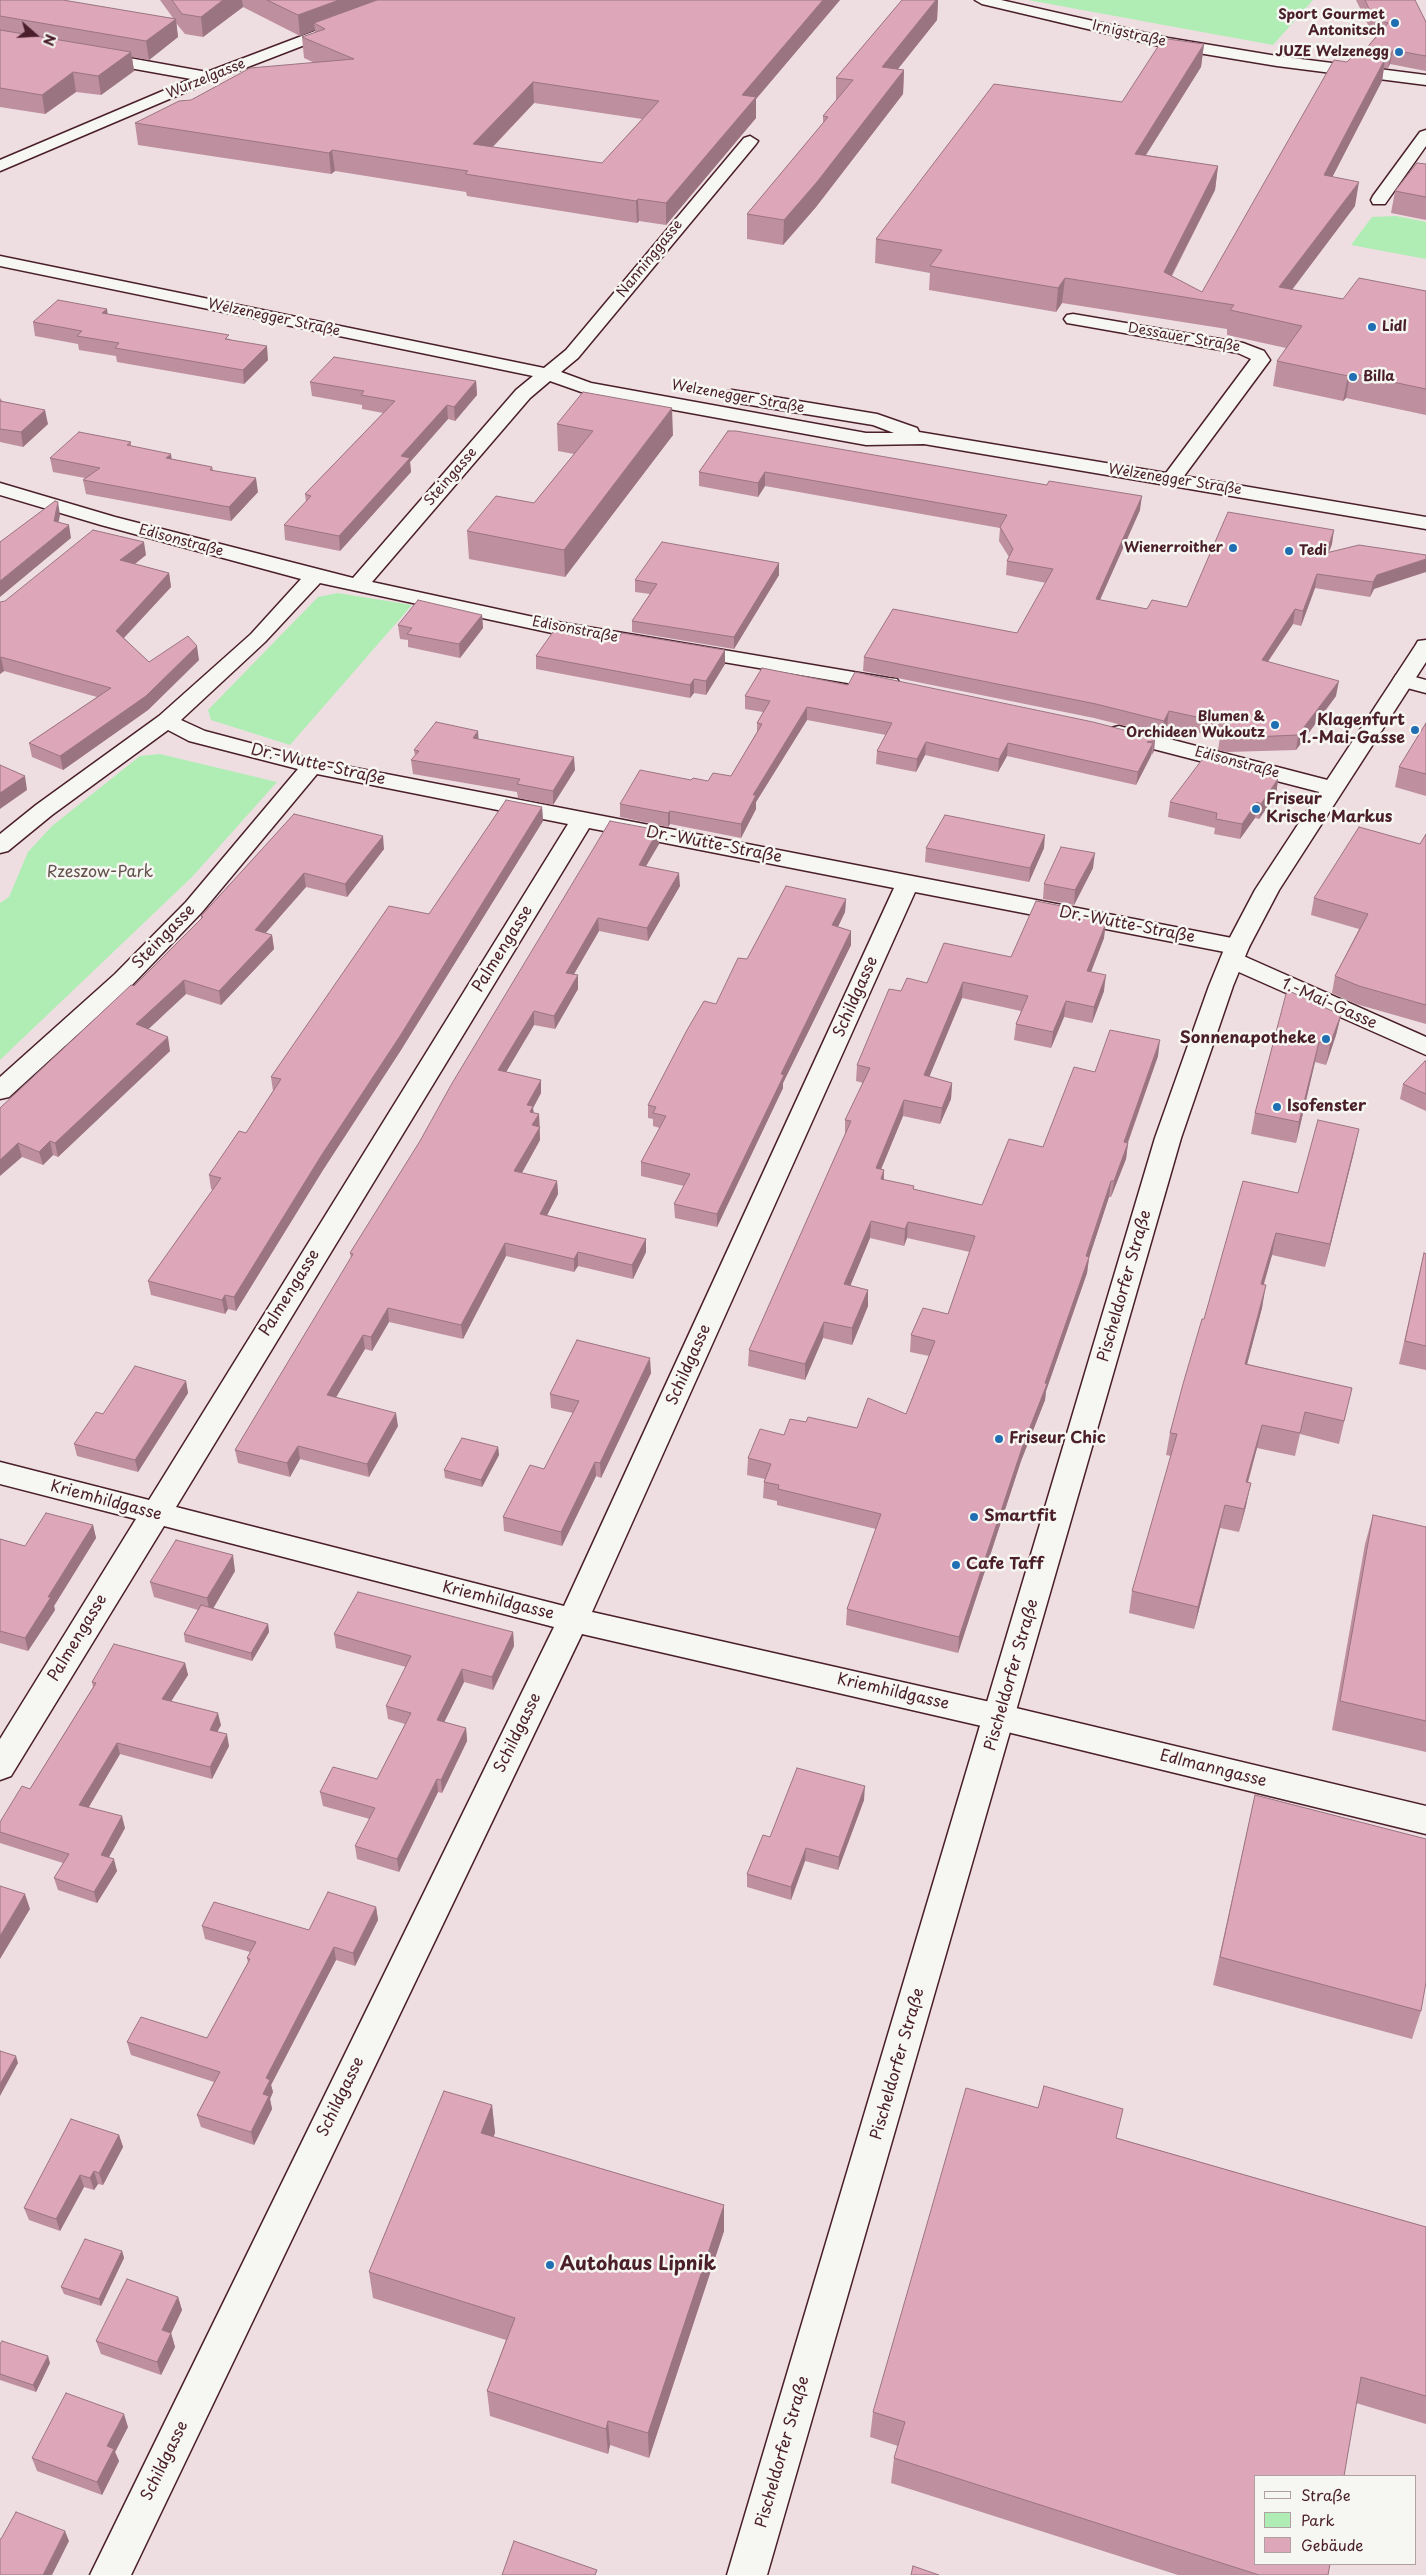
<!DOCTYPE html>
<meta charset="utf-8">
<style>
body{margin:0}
#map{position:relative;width:1426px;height:2575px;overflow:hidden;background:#eedee1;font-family:"Playpen Sans",sans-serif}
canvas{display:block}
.legend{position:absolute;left:1254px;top:2475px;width:162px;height:90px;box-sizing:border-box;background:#f6f6f2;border:1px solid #b1a0a2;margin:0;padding:6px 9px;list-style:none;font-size:15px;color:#4a1f2b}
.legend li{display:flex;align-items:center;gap:10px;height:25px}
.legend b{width:25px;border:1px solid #b1a0a2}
.north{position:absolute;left:10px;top:10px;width:50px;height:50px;-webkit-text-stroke:4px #f6f6f2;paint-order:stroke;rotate:109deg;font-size:14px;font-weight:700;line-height:20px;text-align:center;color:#4a1f2b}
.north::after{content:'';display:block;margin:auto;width:18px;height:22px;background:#4a1f2b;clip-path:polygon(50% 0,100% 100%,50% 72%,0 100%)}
</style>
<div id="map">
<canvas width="1426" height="2575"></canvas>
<ul class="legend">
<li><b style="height:6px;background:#f6f6f2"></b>Straße</li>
<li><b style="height:14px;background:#b0edb4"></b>Park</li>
<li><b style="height:14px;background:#dda6b9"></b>Gebäude</li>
</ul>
<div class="north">N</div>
</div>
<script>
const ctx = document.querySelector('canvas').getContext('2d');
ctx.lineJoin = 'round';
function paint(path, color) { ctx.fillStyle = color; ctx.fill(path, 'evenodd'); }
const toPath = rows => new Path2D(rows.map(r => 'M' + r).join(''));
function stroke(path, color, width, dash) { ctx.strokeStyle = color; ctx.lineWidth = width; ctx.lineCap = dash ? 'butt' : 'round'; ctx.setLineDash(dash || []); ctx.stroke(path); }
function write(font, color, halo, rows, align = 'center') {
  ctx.font = font + ' "Playpen Sans",sans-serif'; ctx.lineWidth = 5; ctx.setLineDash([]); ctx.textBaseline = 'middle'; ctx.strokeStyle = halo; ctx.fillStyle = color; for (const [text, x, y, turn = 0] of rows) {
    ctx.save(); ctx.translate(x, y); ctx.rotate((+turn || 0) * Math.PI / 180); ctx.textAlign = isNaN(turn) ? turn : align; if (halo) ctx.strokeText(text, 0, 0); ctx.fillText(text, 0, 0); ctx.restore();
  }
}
const green = toPath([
 [1028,0,1313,0,1273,45],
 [1396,216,1426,222,1426,259,1351,245,1372,217],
 [338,593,412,605,290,745,211,720,208,710,318,597],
 [160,754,277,782,192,877,0,1060,0,903,9,897,28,852,52,826,140,756]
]);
const minor = toPath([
 [975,0,1001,0,1168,38,1277,56,1426,75,1426,85,1277,66,1168,48,982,4,975,0],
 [336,23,344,28,341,31,214,80,0,171,0,160,191,79,96,62,88,57,91,54,96,52,207,72,336,23],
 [1426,130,1426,146,1385,204,1373,204,1371,200,1373,196,1420,132,1426,130],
 [750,136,758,141,756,144,578,358,561,372,591,383,866,433,894,433,873,425,732,402,725,400,723,396,725,392,732,390,877,414,917,428,919,432,1166,473,1251,359,1238,353,1073,324,1067,323,1064,319,1067,315,1073,314,1243,343,1264,351,1270,360,1184,476,1426,517,1426,529,924,444,866,445,587,394,550,381,530,398,372,582,552,621,889,678,897,679,900,684,897,689,889,690,552,633,320,583,265,642,181,720,205,731,314,760,1237,939,1246,942,1249,947,1246,952,1239,954,1426,1037,1426,1055,1223,965,1220,960,1223,955,1230,953,915,892,592,1612,999,1704,1426,1806,1426,1834,999,1730,582,1634,131,2575,90,2575,554,1627,164,1526,11,1776,0,1780,0,1739,136,1519,0,1484,0,1462,149,1500,568,824,317,774,202,912,133,984,9,1097,0,1099,0,1077,115,974,186,902,298,769,189,741,168,730,52,815,8,851,0,853,0,834,36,805,159,716,251,634,301,579,101,525,0,495,0,483,115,517,353,578,516,390,533,376,0,266,0,256,544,368,566,350,744,138,750,136],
 [589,828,894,888,564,1606,176,1507,589,828],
 [1404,674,1426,680,1426,693,1396,685,1393,680,1396,675,1404,674],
 [1119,726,1339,783,1342,788,1339,793,1331,795,1111,738,1108,733,1111,728,1119,726]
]);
const major = toPath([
 [1426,640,1426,662,1279,890,1249,947,1233,986,1181,1138,767,2575,727,2575,1155,1138,1209,986,1225,947,1255,890,1415,646,1418,641,1426,640]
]);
const wall = toPath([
 [0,0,173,18,160,0,840,0,756,99,756,118,666,225,639,221,637,223,467,196,466,192,335,171,331,174,138,145,135,123,191,100,315,63,304,58,302,37,315,32,315,30,300,36,243,7,203,37,185,34,176,23,178,37,149,60,132,57,134,71,101,95,76,92,45,114,0,107],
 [534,103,642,119,602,163,493,147],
 [902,0,938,0,937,20,898,69,904,70,903,94,816,207,783,245,747,239,747,214,823,123,823,116,836,101,836,78],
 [1356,0,1415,0,1426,22,1426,71,1390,64,1388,68,1384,68,1382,81,1332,177,1355,206,1292,290,1343,299,1426,291,1426,415,1346,398,1343,401,1273,386,1277,361,1286,348,1227,335,1227,329,1062,303,1056,312,929,290,930,273,875,263,876,239,1122,102,1164,46,1204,44,1201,67,1146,155,1218,166,1215,190,1172,276,1202,292,1347,62,1363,56,1364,51,1378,34,1372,33],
 [1426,164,1426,220,1391,213,1395,191],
 [107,309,107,314,230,339,268,360,244,384,117,362,116,356,79,350,78,344,35,336,33,322],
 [476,381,477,395,455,421,448,419,410,462,411,472,340,551,285,540,284,525,306,502,305,494,383,413,362,409,362,405,312,396,310,382],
 [0,398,3,402,48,424,23,447,0,442],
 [557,424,673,435,565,577,469,559,467,531,534,503,574,454,558,451],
 [728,431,1140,510,1100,600,1147,609,1187,607,1332,544,1329,552,1426,555,1374,589,1370,597,1315,588,1301,626,1293,624,1268,662,1336,696,1296,750,1227,752,1218,750,1220,737,1167,726,1162,735,1094,718,863,671,864,657,1017,633,1046,583,1006,575,1007,561,1009,557,999,541,1000,528,765,486,758,497,699,486,699,472],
 [131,442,131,446,172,459,212,467,213,470,258,492,231,521,86,494,83,480,85,478,53,472,50,458],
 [146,555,135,564,169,573,171,587,124,638,149,662,199,660,148,710,63,770,32,757,29,743,97,697,4,671,0,674,5,601],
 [779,563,779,575,734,649,632,632,632,621,650,594,635,592,635,580],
 [482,615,483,628,460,658,408,647,408,640,400,639,398,625],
 [617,639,725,650,725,664,706,695,694,693,690,698,536,669,536,656],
 [848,685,1155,738,1154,751,1151,755,1136,785,1007,756,998,772,925,755,916,772,876,764,877,751,886,735,807,720,756,802,756,809,741,838,670,824,668,827,620,817,620,804,691,780,708,781,731,776,757,732,757,723,763,712,745,709,745,696],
 [1426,723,1426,796,1395,787,1399,767],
 [478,739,575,770,553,805,518,798,517,792,413,774,411,760,415,756,414,750],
 [1278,779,1276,795,1259,819,1255,818,1240,839,1214,834,1215,828,1168,817,1170,802],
 [542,807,543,821,401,1050,323,1170,236,1311,228,1309,225,1314,151,1295,148,1281,213,1190,211,1189,209,1175,246,1133,273,1091,271,1077,429,914],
 [294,814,384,849,347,897,306,887,265,933,272,935,274,949,221,1005,186,994,148,1029,170,1051,58,1157,53,1155,43,1165,22,1157,0,1108,134,986,201,919,201,916],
 [658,830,659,844,646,866,680,886,648,941,599,931,574,974,578,989,555,1029,534,1025,506,1072,541,1093,533,1108,534,1113,539,1114,540,1140,522,1173,557,1181,558,1194,547,1215,646,1239,646,1252,633,1279,578,1266,574,1272,506,1256,463,1339,389,1322,372,1351,365,1349,336,1397,398,1426,369,1477,300,1459,290,1477,238,1463,235,1450,351,1258,350,1253],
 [1426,834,1426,1024,1356,1004,1332,993,1335,976,1359,929,1311,915,1314,898,1420,844],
 [926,848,1044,848,1029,882,925,862],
 [1093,868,1074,905,1043,899,1044,884],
 [846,899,845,912,838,927,851,931,851,945,783,1083,783,1088,717,1227,675,1218,674,1204,684,1186,641,1176,641,1162,660,1128,653,1126,653,1119,648,1118,648,1105,747,959],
 [1076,916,1104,938,1091,972,1104,991,1092,1023,1064,1017,1051,1048,1014,1040,1016,1024,1021,1011,962,998,929,1077,952,1083,951,1099,940,1124,903,1116,881,1169,884,1170,884,1180,914,1190,982,1205,1043,1147,1095,1072,1158,1056,1128,1143,1126,1159,1111,1197,1109,1197,1089,1258,1087,1273,1046,1391,1045,1400,1021,1461,958,1653,846,1625,847,1609,876,1529,777,1505,777,1501,763,1498,764,1482,765,1479,747,1475,748,1458,784,1435,806,1422,857,1428,906,1414,929,1356,910,1352,911,1335,948,1314,970,1252,907,1238,904,1246,870,1238,850,1286,868,1290,868,1306,852,1345,823,1338,805,1380,748,1366,749,1350,845,1135,845,1120,863,1083,856,1081,857,1065,901,991,1011,957],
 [1341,1015,1336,1035,1326,1065,1315,1062,1296,1143,1251,1134,1255,1113],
 [1426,1061,1426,1111,1400,1099,1403,1084],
 [1354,1152,1325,1267,1272,1255,1264,1284,1262,1308,1247,1364,1352,1388,1339,1444,1300,1434,1295,1456,1257,1448,1248,1483,1246,1506,1239,1532,1220,1528,1194,1629,1129,1613,1132,1591,1171,1456,1166,1455,1170,1433,1204,1319,1298,1193],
 [1424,1253,1426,1254,1426,1370,1399,1364],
 [651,1373,601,1478,596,1476,562,1546,504,1531,503,1517,544,1469,573,1413,551,1408,550,1394],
 [186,1381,188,1393,138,1472,77,1456,74,1444,103,1414],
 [498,1447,499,1455,482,1487,445,1478,444,1470],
 [1373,1515,1426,1527,1426,1752,1332,1730,1365,1544],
 [93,1525,96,1538,54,1606,55,1610,28,1651,0,1643,0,1539,25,1546],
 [235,1571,213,1608,268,1624,269,1632,252,1661,185,1642,184,1634,198,1610,154,1597,150,1582],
 [513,1632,514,1646,493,1690,464,1682,444,1722,466,1728,467,1741,442,1793,438,1792,399,1872,357,1859,355,1846,370,1819,323,1806,320,1792,377,1779,405,1724,388,1719,386,1706,406,1667,336,1648,334,1634],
 [185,1663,188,1675,171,1701,221,1725,217,1732,229,1746,212,1779,120,1754,88,1808,125,1828,109,1857,117,1871,97,1903,58,1890,54,1878,63,1863,0,1843,0,1822,30,1789,93,1687,92,1682],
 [1255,1795,1421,2011,1412,2039,1213,1985],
 [864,1800,838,1870,805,1861,791,1900,747,1887,747,1874,770,1837],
 [376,1907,378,1920,355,1966,336,1960,271,2085,273,2092,270,2099,272,2109,254,2145,201,2127,197,2115,214,2082,131,2055,127,2042,207,2038,248,1963,247,1958,250,1952,205,1939,202,1926,309,1930],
 [492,2105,495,2133,493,2137,724,2205,724,2231,649,2458,610,2445,608,2454,490,2416,487,2391,506,2340,373,2298,369,2272],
 [119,2135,123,2147,103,2185,98,2184,94,2190,84,2187,60,2231,29,2220,24,2208],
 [1117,2138,1426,2227,1426,2424,1356,2403,1328,2575,1178,2575,891,2483,894,2458,898,2446,870,2437,873,2412],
 [122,2251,124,2258,101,2306,64,2294,61,2287],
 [178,2297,182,2310,171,2333,175,2347,161,2375,101,2354,96,2341],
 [0,2344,50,2363,36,2392,0,2380],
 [128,2427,115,2452,119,2461,102,2495,37,2471,32,2458]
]);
const shadedWall = toPath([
 [223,0,242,0,243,7,203,37,201,17],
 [339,0,396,0,314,23,315,30,300,36,298,15],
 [823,0,840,0,756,99,756,118,666,225,666,203,742,95],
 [936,0,938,0,937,20,881,90,882,67],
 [176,19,178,37,149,60,146,41],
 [1204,44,1201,67,1132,177,1135,154],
 [1393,50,1390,64,1388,68,1391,54],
 [131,52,134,71,101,95,98,76],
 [1385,59,1382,81,1321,199,1324,175],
 [904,70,903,94,816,207,783,245,784,220],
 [73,72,76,92,45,114,42,95],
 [533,82,534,103,475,165,473,144],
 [332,150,335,171,331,174,329,153],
 [1218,166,1215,190,1162,294,1164,272],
 [1359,182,1355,206,1275,312,1279,287],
 [638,199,639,221,637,223,636,201],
 [1065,278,1062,303,1056,312,1058,288],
 [107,309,109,323,102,313],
 [267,346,268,360,244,384,243,370],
 [1350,373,1346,398,1343,401,1348,376],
 [476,381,477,395,455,421,454,407],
 [447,405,448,419,410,462,411,472,340,551,339,536,401,456],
 [672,408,673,435,565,577,564,550],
 [45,410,48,424,23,447,21,432],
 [171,454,173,468,166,458],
 [765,472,765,486,758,497,758,483],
 [256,478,258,492,231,521,229,507],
 [1142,496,1140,510,1094,613,1096,599],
 [58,502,60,515,56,535,54,521],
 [69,525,71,538,0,597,0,581],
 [1334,530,1332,544,1323,567,1326,553],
 [144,542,146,555,123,573,120,560],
 [1426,559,1426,572,1374,589,1370,597,1373,582,1377,575],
 [779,563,779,575,734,649,734,637],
 [169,573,171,587,118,644,116,631],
 [1317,574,1315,588,1301,626,1303,611],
 [1295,609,1293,624,1259,674,1262,660],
 [482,615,483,628,460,658,459,644],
 [197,646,199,660,148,710,63,770,60,756],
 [725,650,725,664,706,695,706,681],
 [1,657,4,671,0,674,0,658],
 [694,679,694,693,690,698,690,685],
 [1339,681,1336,696,1296,750,1298,735],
 [807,707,807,720,756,802,756,809,741,838,741,824,753,795],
 [1169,711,1167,726,1162,735,1164,721],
 [478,731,479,744,473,738],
 [1155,738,1154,751,1152,755,1154,741],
 [926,742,925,755,916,772,917,759],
 [1008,743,1007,756,998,772,999,759],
 [1153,743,1151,756,1136,785,1138,772],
 [574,757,575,770,553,805,553,791],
 [25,776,27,790,0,809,0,793],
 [1278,779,1276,795,1259,819,1261,804],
 [1257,802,1255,818,1240,839,1242,824],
 [542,807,543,821,401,1050,323,1170,236,1311,234,1297,321,1156],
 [670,811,670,824,668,827,668,813],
 [658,830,659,844,639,878,639,865],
 [1045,835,1044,848,1029,882,1030,868],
 [383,836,384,849,347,897,345,884],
 [1095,853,1093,868,1074,905,1075,890],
 [304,873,306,887,257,943,255,930],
 [679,873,680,886,648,941,647,928],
 [846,899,845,912,832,939,832,925],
 [598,918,599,931,567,986,566,973],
 [1106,923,1104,938,1085,987,1087,971],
 [851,931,851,945,783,1083,783,1088,717,1227,717,1214,781,1074],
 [272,935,274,949,221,1005,219,991],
 [578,975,578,989,555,1029,554,1016],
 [1106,975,1104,991,1092,1023,1094,1007],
 [184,980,186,994,139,1038,136,1024],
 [963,982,962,998,923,1092,924,1075],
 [1066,1001,1064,1017,1051,1048,1053,1032],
 [534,1011,534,1025,499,1084,498,1070],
 [1341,1015,1336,1035,1326,1065,1330,1044],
 [168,1037,170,1051,58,1157,55,1143],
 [1160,1040,1158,1056,1122,1158,1124,1142],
 [1319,1042,1315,1062,1296,1143,1299,1122],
 [541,1080,541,1093,533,1108,534,1120,527,1105],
 [952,1083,951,1099,940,1124,942,1108],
 [904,1100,903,1116,875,1184,876,1168],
 [539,1114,540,1140,515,1185,514,1171,532,1125],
 [1359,1129,1354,1152,1325,1267,1330,1244],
 [50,1141,53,1155,43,1165,39,1152],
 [18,1143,22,1157,0,1176,0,1160],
 [1128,1143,1126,1159,1111,1197,1114,1181],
 [884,1170,883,1186,881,1179],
 [557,1181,558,1194,541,1227,540,1214],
 [1111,1181,1109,1197,1089,1258,1087,1273,1046,1391,1045,1400,1021,1461,958,1653,959,1637,1023,1445,1045,1383],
 [871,1221,870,1238,844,1301,844,1284],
 [908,1222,907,1238,904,1246,905,1229],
 [1276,1233,1272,1255,1257,1307,1261,1284],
 [646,1239,646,1252,633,1279,632,1265],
 [505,1243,506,1256,463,1339,461,1325],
 [578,1252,578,1266,574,1272,574,1259],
 [1266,1285,1262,1308,1241,1387,1245,1364],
 [868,1290,868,1306,852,1345,852,1328],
 [225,1295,228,1309,225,1314,222,1300],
 [388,1308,389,1322,372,1351,371,1337],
 [824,1322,823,1338,805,1380,805,1364],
 [363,1335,365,1349,329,1409,327,1395],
 [650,1358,651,1373,601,1478,600,1463],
 [186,1381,188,1393,138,1472,135,1460],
 [396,1413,398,1426,369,1477,367,1464],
 [1262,1425,1257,1448,1241,1505,1246,1482],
 [298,1446,300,1459,290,1477,287,1463],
 [498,1447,499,1455,482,1487,481,1480],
 [595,1462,596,1476,562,1546,561,1532],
 [1251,1483,1246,1506,1239,1532,1244,1509],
 [1225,1505,1220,1528,1194,1629,1198,1607],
 [93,1525,96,1538,54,1606,55,1610,28,1651,25,1638,48,1597],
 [233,1555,235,1571,210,1614,207,1598],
 [268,1624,269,1632,252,1661,251,1653],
 [513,1632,514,1646,493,1690,492,1677],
 [185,1663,188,1675,165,1711,162,1699],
 [462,1669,464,1682,439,1733,437,1720],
 [218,1713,221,1725,212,1742,210,1730],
 [466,1728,467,1741,442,1793,441,1780],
 [227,1734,229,1746,212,1779,210,1767],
 [117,1743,120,1754,83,1817,79,1805],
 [437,1779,438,1792,399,1872,397,1859],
 [865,1786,864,1800,838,1870,839,1857],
 [122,1816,125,1828,104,1866,101,1855],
 [806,1848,805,1861,791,1900,791,1887],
 [114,1859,117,1871,97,1903,94,1892],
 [25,1894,30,1909,0,1959,0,1936],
 [376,1907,378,1920,355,1966,353,1953],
 [334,1947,336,1960,271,2085,273,2092,270,2099,272,2109,254,2145,251,2132,263,2094,266,2078],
 [16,2056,18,2063,0,2096,0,2084],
 [492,2105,495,2133,484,2160,481,2133],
 [119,2135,123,2147,103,2185,99,2173],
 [94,2171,98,2184,94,2190,90,2178],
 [80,2175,84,2187,60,2231,56,2219],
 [724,2205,724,2231,649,2458,648,2433],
 [122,2251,124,2258,101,2306,99,2299],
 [178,2297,182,2310,166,2344,162,2330],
 [171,2333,175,2347,161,2375,157,2362],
 [48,2356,50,2363,36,2392,33,2385],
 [124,2414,128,2427,115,2452,119,2461,102,2495,97,2482,107,2446],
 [608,2421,610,2445,608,2454,606,2429],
 [65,2531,69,2541,52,2575,43,2575]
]);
const building = toPath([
 [0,0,63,0,176,19,146,41,0,16,0,0],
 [172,0,223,0,201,17,182,14,172,0],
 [267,0,339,0,298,15,267,0],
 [377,0,823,0,742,95,756,97,666,203,638,199,636,201,465,174,468,171,332,150,329,153,135,123,179,101,191,100,250,68,354,59,302,37,325,29,314,23,377,0],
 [533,82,659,101,602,163,473,144,533,82],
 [902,0,936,0,882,67,904,70,817,182,784,220,747,214,828,117,823,116,853,80,836,78,902,0],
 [1365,0,1415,0,1426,22,1426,56,1393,50,1391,54,1364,51,1388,23,1374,19,1365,0],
 [0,30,131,52,98,76,73,72,42,95,0,88,0,30],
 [1168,39,1204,44,1135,154,1218,166,1164,272,1202,292,1334,60,1347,62,1354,55,1385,59,1324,175,1359,182,1279,287,1343,299,1359,278,1426,291,1426,389,1350,373,1348,376,1277,361,1302,326,1230,310,1234,305,1065,278,1058,288,930,266,942,250,876,239,994,84,1122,102,1159,45,1164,46,1168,39],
 [1417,163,1426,164,1426,197,1395,191,1417,163],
 [58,300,107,309,102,313,229,335,225,339,267,346,243,370,115,348,119,343,77,336,82,331,33,322,58,300],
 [334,357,476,381,454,407,447,405,401,456,410,458,339,536,284,525,311,496,305,494,395,401,361,395,364,391,310,382,334,357],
 [583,392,672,408,564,550,467,531,496,496,534,503,593,431,557,424,583,392],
 [0,401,45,410,21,432,0,429,0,401],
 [728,431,736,431,1047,485,1049,481,1142,496,1096,599,1147,609,1152,600,1187,607,1228,512,1334,530,1326,553,1359,545,1426,555,1426,559,1377,575,1373,582,1317,574,1303,611,1295,609,1262,660,1339,681,1298,735,1229,738,1220,735,1229,724,1169,711,1164,721,1096,704,864,657,893,609,1017,633,1053,569,1007,561,1013,549,1000,527,1007,515,765,472,758,483,699,472,728,431],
 [79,432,131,442,127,445,171,454,166,458,212,467,210,470,256,478,229,507,83,480,100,468,50,458,79,432],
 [55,501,58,502,54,521,69,525,0,581,0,542,55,501],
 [93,530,144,542,120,560,169,573,116,631,149,662,188,636,197,646,146,696,60,756,29,743,111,688,1,657,0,658,0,602,5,601,93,530],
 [662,542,779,563,734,637,632,621,657,584,635,580,662,542],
 [418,600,482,615,459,644,407,634,412,628,398,625,418,600],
 [555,629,617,639,622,633,725,650,706,681,694,679,690,685,536,656,555,629],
 [762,668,848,685,855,672,1093,722,1155,738,1154,741,1147,742,1153,743,1138,772,1008,743,999,759,926,742,917,759,877,751,892,723,807,707,753,795,756,795,741,824,670,811,668,813,620,804,640,770,691,780,693,778,708,781,713,773,731,776,762,724,757,723,770,701,745,696,762,668],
 [436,722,478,731,473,738,574,757,553,791,517,784,520,779,411,760,419,751,414,750,436,722],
 [1426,723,1426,774,1399,767,1426,723],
 [1204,757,1278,779,1261,804,1257,802,1242,824,1216,819,1217,813,1170,802,1204,757],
 [0,765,25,776,0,793,0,765],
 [506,800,542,807,400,1036,321,1156,234,1297,225,1295,222,1300,148,1281,221,1178,209,1175,239,1131,246,1133,281,1079,271,1077,389,906,429,914,506,800],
 [294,814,383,836,345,884,304,873,255,930,272,935,219,991,184,980,136,1024,168,1037,55,1143,50,1141,39,1152,18,1143,0,1160,0,1108,131,985,134,986,203,917,201,916,294,814],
 [945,815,1045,835,1030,868,926,848,945,815],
 [610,821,658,830,639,865,679,873,647,928,598,918,566,973,578,975,554,1016,534,1011,498,1070,541,1080,527,1105,533,1106,530,1112,539,1114,532,1125,540,1127,514,1171,557,1181,540,1214,646,1239,632,1265,578,1252,574,1259,505,1243,461,1325,388,1308,371,1337,363,1335,327,1395,396,1413,367,1464,298,1446,287,1463,235,1450,353,1254,350,1253,420,1141,451,1085,610,821],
 [1359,827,1420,844,1426,834,1426,1005,1359,986,1335,976,1368,914,1314,898,1359,827],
 [1061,847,1095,853,1075,890,1044,884,1061,847],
 [786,886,846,899,832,925,851,931,781,1074,784,1075,717,1214,674,1204,690,1174,641,1162,666,1116,653,1113,656,1107,648,1105,687,1030,704,1001,716,1004,738,958,747,959,786,886],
 [1036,901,1077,909,1074,916,1106,923,1087,971,1106,975,1094,1007,1066,1001,1053,1032,1016,1024,1028,996,963,982,924,1075,952,1083,942,1108,904,1100,876,1168,884,1170,881,1179,914,1186,913,1189,982,1205,1009,1139,1043,1147,1074,1067,1095,1072,1110,1030,1160,1040,1124,1142,1128,1143,1114,1181,1111,1181,1086,1256,1089,1257,1045,1383,1047,1384,1023,1445,959,1637,847,1609,881,1514,778,1489,779,1485,764,1482,771,1464,748,1458,760,1429,784,1435,790,1419,806,1422,808,1417,857,1428,868,1398,906,1414,935,1341,911,1335,923,1308,948,1314,975,1236,908,1222,905,1229,871,1221,844,1284,868,1290,852,1328,824,1322,805,1364,749,1350,851,1121,845,1120,870,1068,857,1065,889,989,901,991,907,978,927,983,944,943,1011,957,1036,901],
 [1287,990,1341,1015,1330,1044,1319,1042,1299,1122,1255,1113,1287,990],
 [1425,1061,1426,1061,1426,1094,1403,1084,1425,1061],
 [1318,1120,1359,1129,1330,1244,1276,1233,1261,1284,1266,1285,1245,1364,1352,1388,1344,1421,1305,1412,1300,1433,1262,1425,1246,1482,1251,1483,1244,1509,1225,1505,1198,1607,1132,1591,1177,1434,1170,1433,1183,1384,1202,1319,1204,1319,1243,1181,1298,1193,1318,1120],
 [1424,1253,1426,1254,1426,1346,1405,1341,1424,1253],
 [577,1340,650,1358,600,1463,595,1462,561,1532,503,1517,530,1465,544,1469,579,1401,550,1394,577,1340],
 [135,1366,186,1381,135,1460,74,1444,96,1412,103,1414,135,1366],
 [462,1438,498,1447,481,1480,444,1470,462,1438],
 [46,1513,93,1525,48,1597,51,1597,25,1638,0,1631,0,1539,25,1546,46,1513],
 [1373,1515,1426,1527,1426,1721,1340,1701,1373,1515],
 [176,1540,233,1555,207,1598,150,1582,176,1540],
 [358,1592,513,1632,492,1677,462,1669,437,1720,466,1728,441,1780,437,1779,397,1859,355,1846,375,1808,320,1792,333,1767,377,1779,411,1713,386,1706,411,1656,334,1634,358,1592],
 [201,1605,268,1624,251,1653,184,1634,201,1605],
 [114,1644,185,1663,162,1699,218,1713,210,1730,227,1734,210,1767,117,1743,79,1805,122,1816,101,1855,114,1859,94,1892,54,1878,69,1854,0,1832,0,1822,22,1786,30,1789,96,1683,92,1682,114,1644],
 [797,1768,865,1786,839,1857,806,1848,791,1887,747,1874,763,1835,770,1837,797,1768],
 [1255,1795,1426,1839,1426,1982,1421,2011,1220,1957,1255,1795],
 [0,1886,25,1894,0,1936,0,1886],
 [328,1892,376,1907,353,1953,334,1947,266,2078,270,2080,263,2094,269,2096,251,2132,197,2115,220,2072,127,2042,141,2017,207,2038,250,1959,247,1958,256,1942,202,1926,214,1902,309,1930,328,1892],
 [0,2051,16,2056,0,2084,0,2051],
 [1044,2086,1123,2109,1116,2138,1426,2227,1426,2396,1361,2377,1344,2476,1255,2476,1255,2564,1330,2564,1328,2575,1259,2575,894,2458,905,2422,873,2412,966,2088,1038,2108,1044,2086],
 [444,2091,492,2105,481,2133,724,2205,648,2433,608,2421,606,2429,487,2391,515,2318,369,2272,444,2091],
 [71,2119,119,2135,99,2173,94,2171,90,2178,80,2175,56,2219,24,2208,71,2119],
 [85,2239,122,2251,99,2299,61,2287,85,2239],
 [127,2279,178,2297,162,2330,171,2333,157,2362,96,2341,127,2279],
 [2,2341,48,2356,33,2385,0,2374,0,2344,2,2341],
 [66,2393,124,2414,107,2446,114,2449,97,2482,32,2458,66,2393],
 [16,2512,65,2531,43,2575,0,2575,0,2539,1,2539,16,2512],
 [514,2541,597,2570,595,2575,502,2575,514,2541],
 [913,2566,939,2575,911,2575,913,2566]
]);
const markers = [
 [1395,23,5,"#1f6fb2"],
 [1399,52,5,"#1f6fb2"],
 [1372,327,5,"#1f6fb2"],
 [1353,377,5,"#1f6fb2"],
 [1233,548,5,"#1f6fb2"],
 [1289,551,5,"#1f6fb2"],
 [1275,725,5,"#1f6fb2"],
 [1415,730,5,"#1f6fb2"],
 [1256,809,5,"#1f6fb2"],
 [1326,1039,5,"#1f6fb2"],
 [1277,1107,5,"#1f6fb2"],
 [999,1439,5,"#1f6fb2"],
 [974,1517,5,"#1f6fb2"],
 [956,1565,5,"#1f6fb2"],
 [550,2265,5,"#1f6fb2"]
];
const farPoinames = [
 ["Sport Gourmet",1385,15],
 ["Antonitsch",1385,31],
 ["JUZE Welzenegg",1389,52],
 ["Lidl",1382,327,"left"],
 ["Billa",1363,377,"left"],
 ["Wienerroither",1223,548],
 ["Tedi",1299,551,"left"],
 ["Blumen &",1265,717],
 ["Orchideen Wukoutz",1265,733]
];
const farStreetnames = [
 ["Irnigstraße",1129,34,13],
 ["Wurzelgasse",206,79,-22],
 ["Nanninggasse",650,259,-51],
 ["Welzenegger Straße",274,318,12],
 ["Dessauer Straße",1184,338,10],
 ["Welzenegger Straße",738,397,10],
 ["Steingasse",451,477,-49],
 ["Welzenegger Straße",1175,480,9],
 ["Edisonstraße",181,541,15],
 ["Edisonstraße",575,630,11],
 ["Edisonstraße",1237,763,15]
];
const poiNames = [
 ["Klagenfurt",1405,721,"right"],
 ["1.-Mai-Gasse",1405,739,"right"],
 ["Friseur",1266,800],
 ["Krische Markus",1266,818],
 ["Sonnenapotheke",1316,1039,"right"],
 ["Isofenster",1287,1107],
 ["Friseur Chic",1009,1439],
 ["Smartfit",984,1517],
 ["Cafe Taff",966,1565]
];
const streetNames = [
 ["Dr.-Wutte-Straße",318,765,13],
 ["Dr.-Wutte-Straße",714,845,11],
 ["Dr.-Wutte-Straße",1127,925,11],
 ["Steingasse",164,937,-46],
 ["Palmengasse",503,949,-58],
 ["Schildgasse",856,997,-66],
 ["1.-Mai-Gasse",1329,1004,24],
 ["Pischeldorfer Straße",1125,1286,-74],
 ["Palmengasse",290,1293,-58],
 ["Schildgasse",689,1365,-66],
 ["Kriemhildgasse",106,1501,15],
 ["Kriemhildgasse",498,1601,14],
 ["Palmengasse",78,1638,-59],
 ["Pischeldorfer Straße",1012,1675,-74],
 ["Kriemhildgasse",893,1692,13],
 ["Schildgasse",518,1733,-64],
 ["Edlmanngasse",1213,1769,14],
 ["Pischeldorfer Straße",898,2064,-74],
 ["Schildgasse",341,2097,-64],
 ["Pischeldorfer Straße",783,2452,-74],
 ["Schildgasse",165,2461,-64]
];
const parkNames = [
 ["Rzeszow-Park",100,873]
];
const nearPoinames = [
 ["Autohaus Lipnik",560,2265]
];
paint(green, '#b0edb4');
stroke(minor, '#4a1f2b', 3);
stroke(major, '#4a1f2b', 3);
paint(minor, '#f6f6f2');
paint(major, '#f6f6f2');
paint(wall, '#be8f9f');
paint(shadedWall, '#9b7482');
paint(building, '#dda6b9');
stroke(building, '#9b7482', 1);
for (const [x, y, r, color] of markers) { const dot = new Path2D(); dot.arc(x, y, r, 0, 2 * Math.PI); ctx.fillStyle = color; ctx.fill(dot); stroke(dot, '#f6f6f2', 2); }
write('bold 14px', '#4a1f2b', '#f6f6f2', farPoinames, 'right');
write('14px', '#4a1f2b', '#f6f6f2', farStreetnames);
write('bold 16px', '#4a1f2b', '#f6f6f2', poiNames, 'left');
write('16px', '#4a1f2b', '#f6f6f2', streetNames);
write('16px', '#64524d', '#f6f6f2', parkNames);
write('bold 19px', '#4a1f2b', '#f6f6f2', nearPoinames, 'left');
</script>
